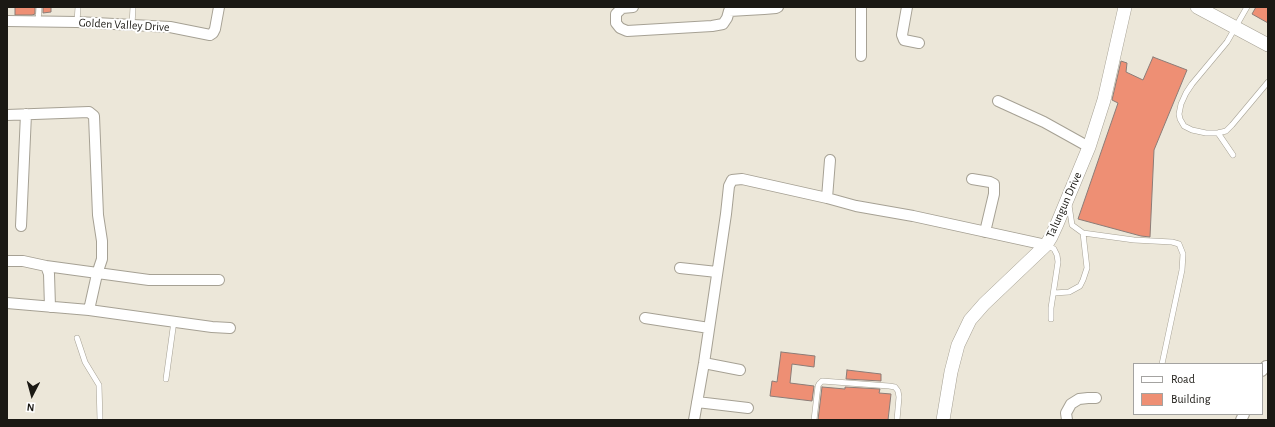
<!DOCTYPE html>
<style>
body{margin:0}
#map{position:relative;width:1275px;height:427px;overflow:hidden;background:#ece7d9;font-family:"Alegreya Sans",sans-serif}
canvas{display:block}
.frame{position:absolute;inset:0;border:8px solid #1b1914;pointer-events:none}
.legend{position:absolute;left:1133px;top:363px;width:130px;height:52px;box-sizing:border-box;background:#fff;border:1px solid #a4a3a1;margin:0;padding:5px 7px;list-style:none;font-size:12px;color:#1b1914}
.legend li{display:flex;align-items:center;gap:8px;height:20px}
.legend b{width:20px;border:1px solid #a4a3a1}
.north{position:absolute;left:12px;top:375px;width:40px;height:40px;-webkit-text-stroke:3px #fff;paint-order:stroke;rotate:186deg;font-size:11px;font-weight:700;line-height:16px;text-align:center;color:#1b1914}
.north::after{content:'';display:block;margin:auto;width:14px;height:18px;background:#1b1914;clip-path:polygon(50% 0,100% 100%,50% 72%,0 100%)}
</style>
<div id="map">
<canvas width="1275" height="427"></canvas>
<div class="frame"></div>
<ul class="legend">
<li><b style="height:5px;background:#fff"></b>Road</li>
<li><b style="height:11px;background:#ee8f74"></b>Building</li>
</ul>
<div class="north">N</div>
</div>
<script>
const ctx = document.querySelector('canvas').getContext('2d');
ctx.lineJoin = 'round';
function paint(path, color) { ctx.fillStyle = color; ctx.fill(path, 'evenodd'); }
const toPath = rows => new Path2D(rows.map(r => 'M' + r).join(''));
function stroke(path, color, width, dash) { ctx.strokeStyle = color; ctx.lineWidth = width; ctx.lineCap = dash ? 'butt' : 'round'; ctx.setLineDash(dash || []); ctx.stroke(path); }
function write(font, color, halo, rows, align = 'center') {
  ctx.font = font + ' "Alegreya Sans",sans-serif'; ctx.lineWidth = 4; ctx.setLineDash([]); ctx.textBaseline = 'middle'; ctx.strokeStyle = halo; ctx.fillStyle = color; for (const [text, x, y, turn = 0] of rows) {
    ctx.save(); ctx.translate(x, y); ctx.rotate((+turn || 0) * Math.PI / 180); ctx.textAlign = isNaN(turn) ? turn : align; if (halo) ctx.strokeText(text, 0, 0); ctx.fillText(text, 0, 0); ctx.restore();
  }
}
const building = toPath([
 [15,7,35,7,35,14,32,15,15,15,15,7],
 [43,7,51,7,51,12,43,13,43,7],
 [1256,7,1268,7,1268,23,1252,14,1256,7],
 [1153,57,1187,70,1154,150,1150,237,1141,236,1078,219,1118,103,1112,100,1121,61,1127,63,1126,72,1143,80,1153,57],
 [781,352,815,356,814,367,792,364,790,383,814,386,812,401,770,396,772,381,777,382,781,352],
 [847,370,881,374,881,381,846,379,847,370],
 [822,387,845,389,845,387,880,389,879,393,891,394,888,420,818,420,822,387]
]);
const lane = toPath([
 [1247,7,1227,42,1192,84,1186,93,1181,104,1179,114,1180,119,1184,126,1192,130,1206,133,1218,133,1226,131,1232,125,1268,82],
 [38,22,39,7],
 [77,22,78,7],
 [132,25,133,7],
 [1218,133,1233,155],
 [1069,205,1072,225,1083,233,1134,240,1172,242,1179,244,1183,254,1182,270,1162,364],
 [1047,245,1054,249,1057,255,1058,262,1051,308,1051,319],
 [1054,293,1069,292,1080,286,1083,280,1087,268,1083,233],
 [77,338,85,362,99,385,100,420],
 [166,379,174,321],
 [814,420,818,386,819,384,822,381,889,386,895,387,898,391,899,397,897,420]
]);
const street = toPath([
 [633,7,622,8,616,14,616,23,620,28,627,31,712,26,723,24,727,18,729,11,764,9,776,8,778,7],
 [907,7,902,35,904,40,919,43],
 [7,21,77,22,170,27,210,35,213,33,215,29,219,7],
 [861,56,861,7],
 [998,101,1044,122,1089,147],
 [7,115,89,112,94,116,98,215,102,241,102,259,97,274,89,310],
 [972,179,990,182,994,184,994,194,985,232],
 [827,198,830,160],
 [21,226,26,114],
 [7,261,23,261,46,266,49,274,50,307],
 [46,266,149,280,219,280],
 [680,268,717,272],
 [7,303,89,310,212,327,230,328],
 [645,318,709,328],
 [704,363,740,370],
 [1262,371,1266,366,1268,366],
 [697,402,748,408],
 [694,420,704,363,726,214,729,186,732,180,742,179,827,198,856,206,913,216,1046,245],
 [1067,420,1066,413,1071,404,1079,399,1088,398,1096,398],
 [1241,420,1244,414]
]);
const secondary = toPath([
 [1197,7,1268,45],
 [943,420,951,372,958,345,970,320,984,304,1046,245,1051,237,1057,224,1089,147,1104,100,1125,7]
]);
const streetNames = [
 ["Golden Valley Drive",124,25,3],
 ["Talungun Drive",1064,205,-66]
];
paint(building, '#ee8f74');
stroke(building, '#8b7c77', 1);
stroke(lane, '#a6a194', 6);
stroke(street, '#a6a194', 12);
stroke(secondary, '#a6a194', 14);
stroke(lane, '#fff', 5);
stroke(street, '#fff', 10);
stroke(secondary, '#fff', 13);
write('12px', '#1b1914', '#fff', streetNames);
</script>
